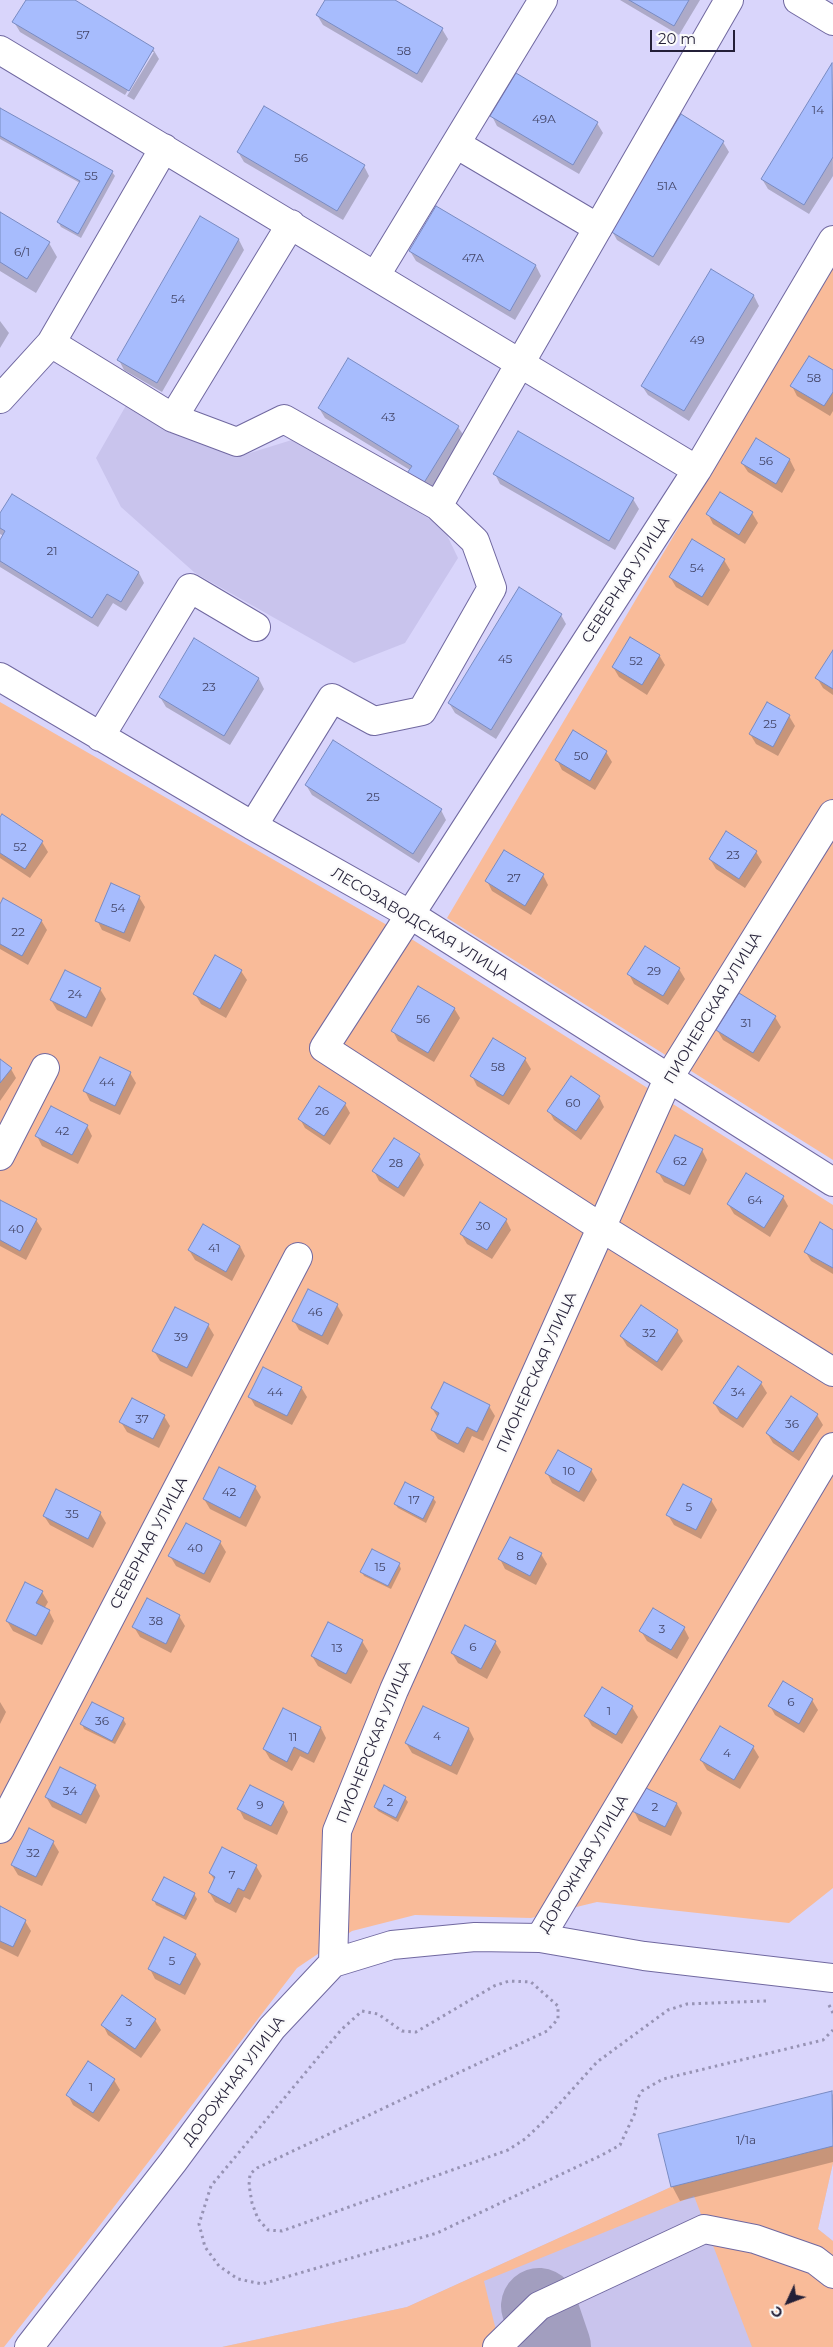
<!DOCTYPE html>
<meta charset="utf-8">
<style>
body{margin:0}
#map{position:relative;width:833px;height:2347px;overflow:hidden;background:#d9d5fb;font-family:Montserrat,sans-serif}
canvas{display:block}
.north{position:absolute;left:763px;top:2277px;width:50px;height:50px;-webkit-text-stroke:4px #fbfbfb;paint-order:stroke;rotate:227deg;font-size:14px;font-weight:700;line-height:20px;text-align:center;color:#231f37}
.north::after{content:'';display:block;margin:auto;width:18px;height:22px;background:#231f37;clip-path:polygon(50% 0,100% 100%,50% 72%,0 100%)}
.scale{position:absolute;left:650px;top:30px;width:85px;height:22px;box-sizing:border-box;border:2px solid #231f37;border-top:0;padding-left:6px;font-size:15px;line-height:18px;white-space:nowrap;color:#231f37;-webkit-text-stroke:4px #fbfbfb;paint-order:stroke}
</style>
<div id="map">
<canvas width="833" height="2347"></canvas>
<div class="north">С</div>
<div class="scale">20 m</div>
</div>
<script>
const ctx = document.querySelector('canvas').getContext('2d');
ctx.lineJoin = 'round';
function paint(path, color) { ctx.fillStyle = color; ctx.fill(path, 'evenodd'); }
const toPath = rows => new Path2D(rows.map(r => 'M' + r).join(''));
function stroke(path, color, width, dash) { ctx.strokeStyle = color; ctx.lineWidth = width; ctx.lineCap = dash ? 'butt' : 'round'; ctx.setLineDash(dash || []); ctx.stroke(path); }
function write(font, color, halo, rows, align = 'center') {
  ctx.font = font + ' Montserrat,sans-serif'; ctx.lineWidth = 4.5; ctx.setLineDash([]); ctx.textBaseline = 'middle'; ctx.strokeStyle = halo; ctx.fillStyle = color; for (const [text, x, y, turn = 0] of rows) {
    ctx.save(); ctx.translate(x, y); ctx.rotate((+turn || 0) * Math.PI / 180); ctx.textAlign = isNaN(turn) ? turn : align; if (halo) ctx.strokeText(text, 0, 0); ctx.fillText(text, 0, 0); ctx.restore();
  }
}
const built = toPath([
 [128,402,168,425,237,457,295,439,443,527,458,558,405,643,354,663,195,573,121,507,96,458],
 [833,2146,833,2163,818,2229,833,2241,833,2347,222,2347,407,2307,671,2187]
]);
const green = toPath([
 [833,267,833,1160,447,918],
 [0,702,413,940,833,1205,833,1888,789,1923,597,1902,531,1918,415,1915,352,1931,297,1968,87,2242,4,2347,0,2347],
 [833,2146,833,2163,818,2229,833,2241,833,2347,752,2347,694,2196,484,2281,500,2347,222,2347,407,2307,671,2187]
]);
const shadow = toPath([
 [27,0,72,0,153,49,159,59,134,100,127,96,154,52,151,52,125,95,20,32,14,22],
 [326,0,393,0,442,29,448,39,422,83,323,25,317,15],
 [620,0,700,0,679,35],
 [832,65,833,176,809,214,768,189,762,179],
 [516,75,597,123,603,133,579,174,497,126,492,116],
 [0,109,112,172,115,176,81,238,61,227,58,222,80,183,0,139],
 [723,142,729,152,659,266,617,240,612,231],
 [238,152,364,166,369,176,343,220,244,162],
 [0,213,49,243,57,257,36,293,0,271],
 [201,218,239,240,244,250,162,392,124,370,119,360],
 [410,251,536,266,541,276,515,320,416,261],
 [712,271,754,296,759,306,689,421,648,395,642,386],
 [0,321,9,333,0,348],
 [833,372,833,411,830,416,797,396,792,386],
 [319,408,458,427,464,436,428,495,410,470,325,418],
 [756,440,790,460,795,470,782,493,748,472,742,463],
 [495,474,633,499,639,509,615,550,500,484],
 [752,513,758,523,745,544,713,524,708,514],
 [0,515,139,573,144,583,126,611,113,603,98,627,0,567,0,542,4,536,0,534],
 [724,560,730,570,708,606,676,587,670,577],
 [561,615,566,624,496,739,455,713,449,703],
 [194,640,259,679,264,689,230,745,166,707,160,697],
 [833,652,833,695,823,688,817,678],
 [659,655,665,665,647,695,619,677,613,667],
 [789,716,795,726,778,756,756,744,750,734],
 [573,732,606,752,612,762,595,790,562,770,557,760],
 [306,785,441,810,446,820,419,863,312,795],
 [0,819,42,842,48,852,30,878,0,858],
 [756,852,762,862,745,888,716,869,710,859],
 [543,875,548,885,531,915,492,891,487,881],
 [139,897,145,907,130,942,102,930,97,920],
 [0,907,41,920,47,930,28,965,0,949],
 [679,969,685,979,668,1005,634,984,629,974],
 [241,971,247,980,226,1018,201,1004,195,994],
 [100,989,106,999,92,1027,57,1010,51,1000],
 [454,1008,460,1018,434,1062,398,1041,393,1031],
 [775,1017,781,1027,759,1062,723,1040,717,1030],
 [525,1059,531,1069,509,1105,477,1086,472,1076],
 [0,1061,11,1069,16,1078,0,1101],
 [130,1073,136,1083,120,1115,90,1101,85,1091],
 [599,1097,604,1107,581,1140,554,1120,549,1111],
 [345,1104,350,1113,330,1145,305,1128,300,1119],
 [87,1126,92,1136,78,1164,42,1146,37,1136],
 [702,1150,707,1160,690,1195,664,1182,658,1172],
 [419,1155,424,1165,404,1197,379,1181,374,1171],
 [783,1197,788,1206,770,1237,734,1214,728,1204],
 [0,1203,36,1220,42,1229,26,1260,0,1246],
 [506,1220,511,1230,492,1259,467,1244,461,1234],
 [833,1231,833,1274,811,1261,805,1251],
 [240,1246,245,1256,232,1281,195,1260,189,1250],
 [337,1305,343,1315,328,1345,299,1330,294,1321],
 [208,1325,214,1335,192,1377,160,1361,154,1351],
 [677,1331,683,1341,662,1371,627,1346,621,1336],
 [761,1383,767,1393,743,1428,720,1413,714,1403],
 [301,1387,307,1397,292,1425,255,1406,250,1397],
 [489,1406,495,1416,483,1441,472,1436,464,1453,438,1439,432,1429,438,1418,432,1408],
 [817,1415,823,1425,799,1461,773,1443,767,1433],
 [164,1416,170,1426,159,1448,127,1432,121,1422],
 [591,1470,597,1480,584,1502,552,1483,547,1473],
 [255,1487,261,1497,246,1527,210,1509,204,1499],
 [433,1498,436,1502,426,1523,398,1508,395,1504],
 [711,1500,717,1510,701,1539,674,1525,668,1515],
 [100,1513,106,1523,93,1548,50,1525,44,1516],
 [220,1542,226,1552,210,1583,176,1566,170,1556],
 [541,1554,547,1564,536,1585,505,1569,500,1559],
 [399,1564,401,1569,391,1589,364,1576,362,1572],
 [42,1592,48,1602,44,1609,49,1611,54,1621,42,1645,13,1631,7,1621],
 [179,1616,185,1626,171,1653,140,1637,134,1627],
 [684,1628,689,1638,677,1659,647,1641,641,1631],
 [362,1641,368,1651,351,1684,318,1666,312,1656],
 [495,1642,501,1652,487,1679,458,1663,452,1653],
 [812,1700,818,1710,804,1733,775,1715,770,1706],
 [0,1702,6,1712,0,1724],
 [424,1707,469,1729,474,1739,457,1775,412,1753,406,1743],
 [632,1707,638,1717,622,1744,592,1726,586,1716],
 [284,1710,321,1728,326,1738,314,1763,300,1756,292,1771,270,1759,264,1749],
 [123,1719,126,1724,115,1744,84,1729,82,1724],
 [753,1747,759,1757,740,1789,707,1770,701,1760],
 [95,1786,100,1796,86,1824,52,1807,46,1797],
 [405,1798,408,1802,398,1822,378,1811,375,1807],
 [283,1802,288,1812,277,1835,244,1819,239,1809],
 [677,1804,682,1813,671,1836,639,1821,634,1811],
 [53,1842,59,1852,42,1886,18,1875,12,1865],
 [256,1866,262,1876,250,1900,244,1897,236,1913,215,1902,209,1892,215,1881,210,1873],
 [194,1894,197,1899,186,1920,156,1905,154,1900],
 [0,1908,25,1921,31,1931,18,1957,0,1948],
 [195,1954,201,1964,185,1995,155,1979,150,1969],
 [123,1997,155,2020,161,2030,141,2058,108,2035,103,2025],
 [114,2080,120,2090,99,2122,73,2105,68,2095],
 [831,2092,833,2095,833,2162,680,2201,672,2186]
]);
const taxiway = toPath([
 [539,2306,553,2347]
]);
const building = toPath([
 [26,0,75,0,154,48,129,91,12,22,26,0],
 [325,0,395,0,443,28,417,74,316,15,325,0],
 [629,0,689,0,674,26,629,0],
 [832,63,833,157,804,205,761,179,832,63],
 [516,73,598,122,573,165,490,116,516,73],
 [264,106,365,165,337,211,237,152,264,106],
 [0,108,113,171,78,234,57,222,80,181,0,136,0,108],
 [681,114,724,141,653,257,610,231,681,114],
 [436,206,536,265,510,311,409,251,436,206],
 [0,212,50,242,27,279,0,262,0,212],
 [200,216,239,239,157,383,117,360,200,216],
 [711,269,754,295,684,411,641,386,711,269],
 [809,356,833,370,833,392,824,406,790,386,809,356],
 [348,358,459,426,422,486,405,476,412,466,318,408,348,358],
 [518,431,634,498,609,541,493,474,518,431],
 [756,438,790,459,776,484,741,463,756,438],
 [720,492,753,512,739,535,706,514,720,492],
 [12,494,139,572,121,602,107,594,92,618,0,561,0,540,5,531,0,528,0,513,12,494],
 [692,539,725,559,702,597,669,577,692,539],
 [519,587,562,614,491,730,448,703,519,587],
 [630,637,660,655,642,685,612,667,630,637],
 [194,638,259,678,224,736,159,697,194,638],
 [833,650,833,689,815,678,833,650],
 [767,702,790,715,773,747,749,734,767,702],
 [573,730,607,751,590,781,555,760,573,730],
 [333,740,442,809,413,854,305,785,333,740],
 [2,814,43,841,25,869,0,853,0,817,2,814],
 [726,831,757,851,739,879,709,859,726,831],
 [504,850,544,874,525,906,485,881,504,850],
 [111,883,140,896,124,933,95,921,111,883],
 [3,898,42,920,22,956,0,944,0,904,3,898],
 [645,946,680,968,663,996,627,974,645,946],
 [215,955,242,970,220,1009,193,994,215,955],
 [65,970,101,988,86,1018,50,1000,65,970],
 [418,986,455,1008,428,1053,391,1031,418,986],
 [739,993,776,1016,753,1053,716,1030,739,993],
 [493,1038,526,1058,503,1096,470,1076,493,1038],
 [100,1057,131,1072,115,1106,83,1091,100,1057],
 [0,1059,12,1068,0,1083,0,1059],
 [571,1076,600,1096,576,1131,547,1111,571,1076],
 [319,1086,346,1103,324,1136,298,1119,319,1086],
 [51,1106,88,1125,72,1155,35,1136,51,1106],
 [675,1135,703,1149,684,1186,656,1172,675,1135],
 [394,1138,420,1154,398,1188,372,1171,394,1138],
 [746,1173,784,1196,764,1228,727,1204,746,1173],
 [0,1200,37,1219,20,1251,0,1240,0,1200],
 [480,1202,507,1219,487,1250,460,1234,480,1202],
 [820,1222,833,1230,833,1268,804,1252,820,1222],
 [203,1224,240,1246,226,1272,188,1250,203,1224],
 [308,1289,338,1304,322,1336,292,1321,308,1289],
 [641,1305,678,1330,657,1362,620,1336,641,1305],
 [175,1307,209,1324,187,1368,152,1351,175,1307],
 [738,1366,762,1382,737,1419,713,1403,738,1366],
 [263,1367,302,1387,287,1416,248,1397,263,1367],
 [444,1382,490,1405,477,1432,467,1427,458,1444,431,1430,439,1413,431,1408,444,1382],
 [791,1396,818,1414,793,1452,766,1433,791,1396],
 [132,1398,165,1415,153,1439,119,1422,132,1398],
 [558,1450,592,1469,579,1492,545,1473,558,1450],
 [219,1467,256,1486,240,1518,203,1499,219,1467],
 [405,1482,434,1497,423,1519,394,1504,405,1482],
 [683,1484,712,1499,696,1530,666,1515,683,1484],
 [56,1489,101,1512,88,1539,43,1516,56,1489],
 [186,1523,221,1541,204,1574,168,1556,186,1523],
 [510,1537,542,1553,530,1576,498,1559,510,1537],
 [372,1549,400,1563,388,1586,360,1572,372,1549],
 [25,1582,43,1591,36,1603,50,1610,36,1636,6,1621,25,1582],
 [147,1598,180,1615,166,1644,132,1627,147,1598],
 [653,1608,685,1627,671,1650,639,1631,653,1608],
 [328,1622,363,1640,346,1674,311,1656,328,1622],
 [465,1625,496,1641,481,1669,451,1653,465,1625],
 [783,1681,813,1699,799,1724,768,1706,783,1681],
 [602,1687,633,1706,616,1735,584,1716,602,1687],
 [92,1702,124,1718,112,1741,80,1724,92,1702],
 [423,1706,469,1728,451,1766,405,1743,423,1706],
 [283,1708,321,1727,308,1754,294,1747,287,1762,263,1749,283,1708],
 [720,1726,754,1746,734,1780,700,1760,720,1726],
 [60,1767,96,1785,81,1815,45,1797,60,1767],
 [250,1785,284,1802,271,1826,237,1809,250,1785],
 [384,1785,406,1797,396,1818,374,1807,384,1785],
 [644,1787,677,1803,665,1827,632,1811,644,1787],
 [29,1828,54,1841,36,1877,11,1865,29,1828],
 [222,1847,257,1865,244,1891,238,1888,230,1904,208,1892,215,1877,209,1873,222,1847],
 [164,1877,195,1893,184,1916,152,1900,164,1877],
 [0,1906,26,1920,13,1947,0,1941,0,1906],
 [164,1937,196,1954,180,1985,148,1969,164,1937],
 [122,1995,156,2019,135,2049,101,2025,122,1995],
 [88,2061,115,2079,93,2113,66,2095,88,2061],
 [832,2091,833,2146,671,2187,658,2134,832,2091]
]);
const path = toPath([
 [766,2001,687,2004,668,2010,597,2062,543,2122,525,2139,508,2150,282,2231,268,2230,258,2219,252,2203,249,2185,250,2174,257,2168,547,2031,558,2019,558,2006,531,1982,509,1981,494,1986,416,2032,402,2031,378,2014,362,2011,341,2030,211,2186,199,2224,205,2247,219,2266,238,2279,262,2284,437,2233,602,2155,620,2145,635,2113,637,2099,642,2091,663,2079,823,2040,833,2030],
 [829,2005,833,2013]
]);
const minor = toPath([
 [798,0,833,21],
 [0,50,697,470],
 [456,144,598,228],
 [833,240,697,470,324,1048,602,1228,833,1372],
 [376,275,543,0],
 [51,343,164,148],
 [0,399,51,343,173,418,291,224],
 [173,418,237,442,284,419,438,506,475,541,492,588,422,711,374,721,332,698,253,826],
 [438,506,729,0],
 [0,677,253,826,411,915,833,1182],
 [100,737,190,588,256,627],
 [0,1156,45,1068],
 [0,1829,298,1257],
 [540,1938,644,1956,833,1978],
 [333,1963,337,1831,394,1690,668,1079,833,814],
 [29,2347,173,2162,272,2028,333,1963,392,1945,475,1937,540,1938,833,1447],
 [497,2347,539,2306,704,2229,755,2239,815,2260,833,2274]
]);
const numberNames = [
 ["57",83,35],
 ["58",404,51],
 ["14",818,110],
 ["49А",544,119],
 ["56",301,158],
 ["55",91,176],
 ["51А",667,186],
 ["6/1",22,252],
 ["47А",473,258],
 ["54",178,299],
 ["49",697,340],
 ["58",814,378],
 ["43",388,417],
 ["56",766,461],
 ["21",52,551],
 ["54",697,568],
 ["45",505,659],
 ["52",636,661],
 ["23",209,687],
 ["25",770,724],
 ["50",581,756],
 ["25",373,797],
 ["52",20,847],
 ["23",733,855],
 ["27",514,878],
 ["54",118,908],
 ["22",18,932],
 ["29",654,971],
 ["24",75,994],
 ["56",423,1019],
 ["31",746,1023],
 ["58",498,1067],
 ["44",107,1082],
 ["60",573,1103],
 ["26",322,1111],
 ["42",62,1131],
 ["62",680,1161],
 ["28",396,1163],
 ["64",755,1200],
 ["30",483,1226],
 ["40",16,1229],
 ["41",214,1248],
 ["46",315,1312],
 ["32",649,1333],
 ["39",181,1337],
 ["44",275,1392],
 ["34",738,1392],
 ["37",142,1419],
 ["36",792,1424],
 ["10",569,1471],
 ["42",229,1492],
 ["17",414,1500],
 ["5",689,1507],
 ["35",72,1514],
 ["40",195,1548],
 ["8",520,1556],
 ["15",380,1567],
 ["38",156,1621],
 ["3",662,1629],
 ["6",473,1647],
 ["13",337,1648],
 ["6",791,1702],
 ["1",609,1711],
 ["36",102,1721],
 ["4",437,1736],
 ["11",293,1737],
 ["4",727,1753],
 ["34",70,1791],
 ["2",390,1802],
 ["9",260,1805],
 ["2",655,1807],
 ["32",33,1853],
 ["7",232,1875],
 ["5",172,1961],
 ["3",129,2022],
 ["1",91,2087],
 ["1/1а",746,2140]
];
const streetNames = [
 ["СЕВЕРНАЯ УЛИЦА",626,580,-57],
 ["ЛЕСОЗАВОДСКАЯ УЛИЦА",420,924,31],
 ["ПИОНЕРСКАЯ УЛИЦА",713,1008,-59],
 ["ПИОНЕРСКАЯ УЛИЦА",537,1372,-66],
 ["СЕВЕРНАЯ УЛИЦА",149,1543,-62],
 ["ПИОНЕРСКАЯ УЛИЦА",374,1742,-68],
 ["ДОРОЖНАЯ УЛИЦА",584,1864,-59],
 ["ДОРОЖНАЯ УЛИЦА",234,2081,-53]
];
paint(built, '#c9c4ed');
paint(green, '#f9bb99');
paint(shadow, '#0003');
stroke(taxiway, '#a29ebf', 76);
paint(building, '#a7bcfd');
stroke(building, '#798bc2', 1);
stroke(minor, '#7068a0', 30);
stroke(path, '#9793b4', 3, [2.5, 4]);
stroke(minor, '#fff', 28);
write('12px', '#444668', null, numberNames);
write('15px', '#231f37', '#fbfbfb', streetNames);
</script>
